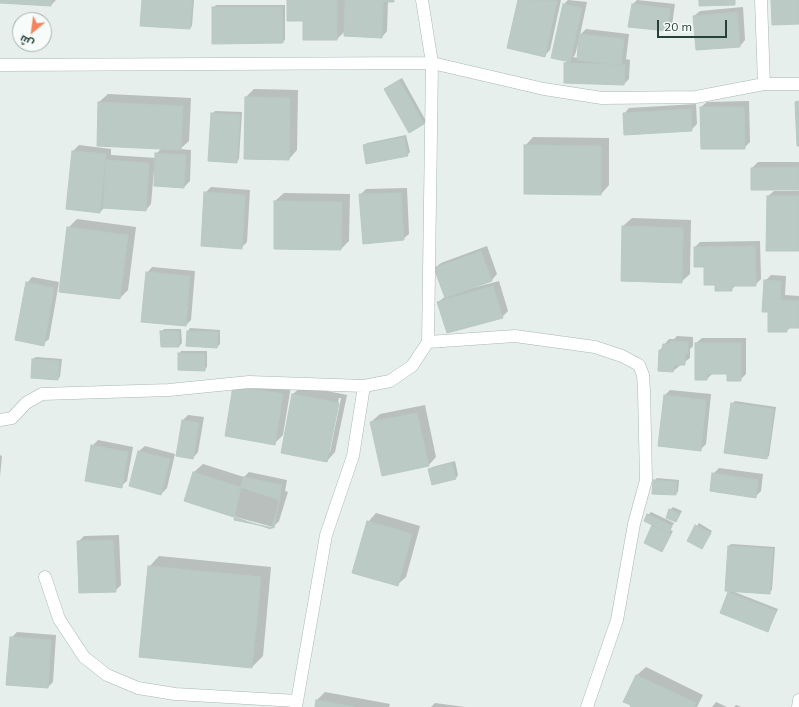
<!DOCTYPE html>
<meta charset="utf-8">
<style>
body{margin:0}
#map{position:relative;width:799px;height:707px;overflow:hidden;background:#e6efeb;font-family:Mulish,Cairo,sans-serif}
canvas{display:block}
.north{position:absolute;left:12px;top:12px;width:40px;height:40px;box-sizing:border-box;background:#f7fbf9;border:1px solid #a3b1ad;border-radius:50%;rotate:209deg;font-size:11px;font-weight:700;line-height:16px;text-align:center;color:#24423a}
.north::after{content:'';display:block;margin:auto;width:14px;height:18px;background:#f4845f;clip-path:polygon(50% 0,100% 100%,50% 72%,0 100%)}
.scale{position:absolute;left:657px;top:20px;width:70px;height:18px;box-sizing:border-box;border:2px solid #24423a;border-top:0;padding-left:5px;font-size:12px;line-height:14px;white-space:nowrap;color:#24423a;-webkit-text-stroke:3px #f7fbf9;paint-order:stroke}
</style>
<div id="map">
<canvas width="799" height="707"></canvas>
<div class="north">ش</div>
<div class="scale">20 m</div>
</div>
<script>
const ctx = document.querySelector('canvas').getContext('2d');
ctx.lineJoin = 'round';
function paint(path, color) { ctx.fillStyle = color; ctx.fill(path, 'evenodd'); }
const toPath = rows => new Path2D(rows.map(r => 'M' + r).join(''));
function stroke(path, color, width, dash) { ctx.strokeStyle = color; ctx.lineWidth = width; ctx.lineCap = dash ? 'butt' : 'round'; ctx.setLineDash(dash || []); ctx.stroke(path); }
const shadow = toPath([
 [0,0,56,0,51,5,0,2],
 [143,0,194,0,192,26,190,28],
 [288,0,394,0,388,1,387,31,382,37,346,30,337,39,304,20],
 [519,0,561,0,550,50,544,56,508,48],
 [568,0,587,2,580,35,586,29,629,34,626,59,630,60,629,79,624,84,565,82,565,63,568,61,552,57,564,4],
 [578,44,578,58,573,57,575,55],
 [637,0,675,4,672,25,667,30,632,5],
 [216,5,285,5,285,40,282,42,213,8],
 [743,7,745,40,740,46,694,16,700,11],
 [402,78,426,121,424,124,385,89],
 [254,89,298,90,297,150,289,159,245,158,246,97],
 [108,94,191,98,189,141,180,149,191,150,190,181,184,187,154,170,151,204,146,210,104,208,100,212,67,208,73,151,79,145,111,149,111,155,156,158,156,154,162,148,99,102],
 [749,101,750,142,744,148,701,107,707,102],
 [696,104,697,124,691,130,624,114,629,108],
 [215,111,242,112,239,159,236,162,212,114],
 [406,135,410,152,407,155,364,145,367,143],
 [533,137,609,138,609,185,601,194,525,146],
 [758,162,799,162,799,188,752,189,752,168],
 [211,187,250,190,247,242,241,248,205,193],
 [407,188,409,234,403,239,360,195,366,189],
 [774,191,799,191,799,250,768,196],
 [284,193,350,194,349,241,341,249,275,201],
 [632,218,691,220,690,274,681,282,623,226],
 [77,219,136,227,128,290,120,298,68,228],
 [760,241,761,279,755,285,736,285,731,290,716,284,695,247,700,242],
 [487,246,497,274,492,280,472,287,473,288,499,281,508,311,502,317,438,302,446,296,435,268,441,263],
 [152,267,195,271,191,320,186,325,147,273],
 [771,275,786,276,785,295,799,296,799,327,791,327,786,331,769,311,765,281],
 [32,277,59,282,49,339,43,344,27,283],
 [190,328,220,330,220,344,217,347,187,345,188,331],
 [164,329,181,329,182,343,179,346,161,332],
 [677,336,693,337,693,346,690,349,690,358,673,371,660,350,669,339,674,339],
 [702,338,746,338,746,374,740,380,728,373,713,373,707,379,696,343],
 [181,351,207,351,207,367,204,370,179,354],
 [36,357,62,359,60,377,57,379,33,359],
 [234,386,291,386,283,435,275,443],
 [302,386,347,395,335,452,327,461,282,452,293,394],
 [339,398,341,398,330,452,328,452],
 [670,390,711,394,706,444,700,450,665,395],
 [735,401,776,407,769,456,766,458,732,404],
 [425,405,436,457,428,466,371,422,380,414],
 [188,415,204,417,198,452,193,458,183,420],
 [98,440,133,447,127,481,121,486,92,446],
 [145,446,175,454,167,488,161,494,130,485,139,451],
 [0,455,2,456,0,477],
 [455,461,458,475,456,478,433,484,429,470,432,467],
 [203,464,244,477,249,472,287,480,285,491,288,492,279,521,273,527,236,517,194,472],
 [719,468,763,474,761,491,755,497,713,474],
 [657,478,679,480,678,492,675,494,654,481],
 [673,507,682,511,676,521,670,510],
 [651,512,674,523,670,530,673,531,662,551,645,543,654,524,648,515],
 [376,513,420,526,406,577,397,585,368,522],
 [699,523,712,531,701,548,688,541],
 [119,535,121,585,115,591,78,542,84,536],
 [731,544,775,547,772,590,769,593,732,591,778,609,768,631,729,593,731,590,729,546],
 [159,556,271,567,263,656,252,667,149,567],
 [17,632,56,635,53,682,48,687,11,638],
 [646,667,703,695,697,707,631,707,632,705,625,701,637,675],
 [325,692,390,704,389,707,316,707,317,700],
 [716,702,727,707,712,707],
 [435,703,465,707,431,707],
 [736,705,742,707,734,707]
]);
const building = toPath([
 [0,0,51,0,51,6,0,3,0,0],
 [142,0,192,0,190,29,140,26,142,0],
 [287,0,337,0,337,40,303,40,303,21,287,21,287,0],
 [345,0,394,0,394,2,383,2,382,38,344,36,345,0],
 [518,0,557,1,545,57,507,48,518,0],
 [699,0,735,0,735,5,699,6,699,0],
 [771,0,799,0,799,24,772,25,771,0],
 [563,4,582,8,570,62,551,58,563,4],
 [632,4,670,9,667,31,628,27,632,4],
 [212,7,282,7,283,43,212,44,212,7],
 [737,12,740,47,696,50,693,16,737,12],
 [579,34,624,39,621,65,577,60,579,34],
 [564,63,625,65,624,85,564,83,564,63],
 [399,80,424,124,409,133,384,89,399,80],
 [245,97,290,98,289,160,244,159,245,97],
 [799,101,799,146,797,146,795,102,799,101],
 [98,102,183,106,181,150,97,146,98,102],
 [700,107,744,107,745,149,701,149,700,107],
 [691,109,692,131,624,135,623,113,691,109],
 [211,113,240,115,237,163,208,161,211,113],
 [404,137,408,156,366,164,363,145,404,137],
 [524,145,601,146,601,195,524,194,524,145],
 [72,151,106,154,100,213,66,209,72,151],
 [155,153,186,155,184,188,154,186,155,153],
 [106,160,149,163,146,211,103,208,106,160],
 [799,167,799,190,751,190,751,168,799,167],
 [204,192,245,195,242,249,201,246,204,192],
 [401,193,404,240,363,244,359,194,401,193],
 [767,196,799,196,799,251,766,251,767,196],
 [274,201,342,202,341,250,274,249,274,201],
 [622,226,683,228,682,283,621,281,622,226],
 [67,227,128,235,120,299,59,292,67,227],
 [755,246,756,286,732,286,732,291,715,291,715,285,704,285,704,267,694,267,694,247,755,246],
 [481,251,492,281,445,298,434,268,481,251],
 [146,272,190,276,186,326,141,322,146,272],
 [764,280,781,281,780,300,799,301,799,328,787,328,787,332,768,332,768,312,762,312,764,280],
 [26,282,54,288,44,346,15,340,26,282],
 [493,286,503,318,447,333,437,302,493,286],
 [160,331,179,331,179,347,161,347,160,331],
 [187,331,218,332,217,348,186,346,187,331],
 [670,341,688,342,688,353,685,353,685,365,674,365,673,372,658,371,659,350,662,350,663,344,670,344,670,341],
 [695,343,741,343,741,381,727,381,727,374,707,374,707,380,695,380,695,343],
 [178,353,205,354,205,371,178,370,178,353],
 [32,359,59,361,58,380,31,378,32,359],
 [233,386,283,394,275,445,225,436,233,386],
 [292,394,339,403,327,462,281,453,292,394],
 [664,395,706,400,701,451,658,446,664,395],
 [731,403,774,409,767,459,724,453,731,403],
 [417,413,429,466,382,476,370,422,417,413],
 [182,420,199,423,193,459,176,456,182,420],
 [91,445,128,452,122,488,85,481,91,445],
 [138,451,170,459,161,495,129,486,138,451],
 [452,463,456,479,432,485,428,469,452,463],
 [193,472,280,500,271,529,184,501,193,472],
 [712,473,758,480,756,498,710,491,712,473],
 [243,477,282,485,274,528,234,520,243,477],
 [653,480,677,482,676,495,652,494,653,480],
 [669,509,680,514,676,522,666,518,669,509],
 [647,514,672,526,669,533,644,521,647,514],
 [367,521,412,534,398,586,352,573,367,521],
 [652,525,671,534,662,552,644,543,652,525],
 [695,525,711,533,702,549,687,541,695,525],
 [113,540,116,592,79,593,77,541,113,540],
 [728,546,773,549,770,594,725,591,728,546],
 [148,566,261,577,252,668,139,657,148,566],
 [728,592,776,611,768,632,720,613,728,592],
 [10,637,51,640,48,688,6,685,10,637],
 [636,675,696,703,694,707,630,707,631,705,623,702,636,675],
 [316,700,355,707,315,707,316,700]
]);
const minor = toPath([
 [761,0,764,84],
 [0,65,432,63,544,89,602,98,696,97,764,84,799,84],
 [428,342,515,336,595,347,622,356,639,365,643,375,644,391,646,480,634,524,617,620,587,707],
 [0,420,12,418,26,403,42,394,169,390,249,382,364,386,390,381,412,366,428,342,432,63,422,0],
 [45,577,59,619,84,657,107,675,138,688,175,694,297,701],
 [296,707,326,535,353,456,364,386],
 [798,707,799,700]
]);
paint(shadow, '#0003');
paint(building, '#bbcac4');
stroke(building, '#b8c9c2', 1);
stroke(minor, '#a8b8b2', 13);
stroke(minor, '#fff', 12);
</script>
